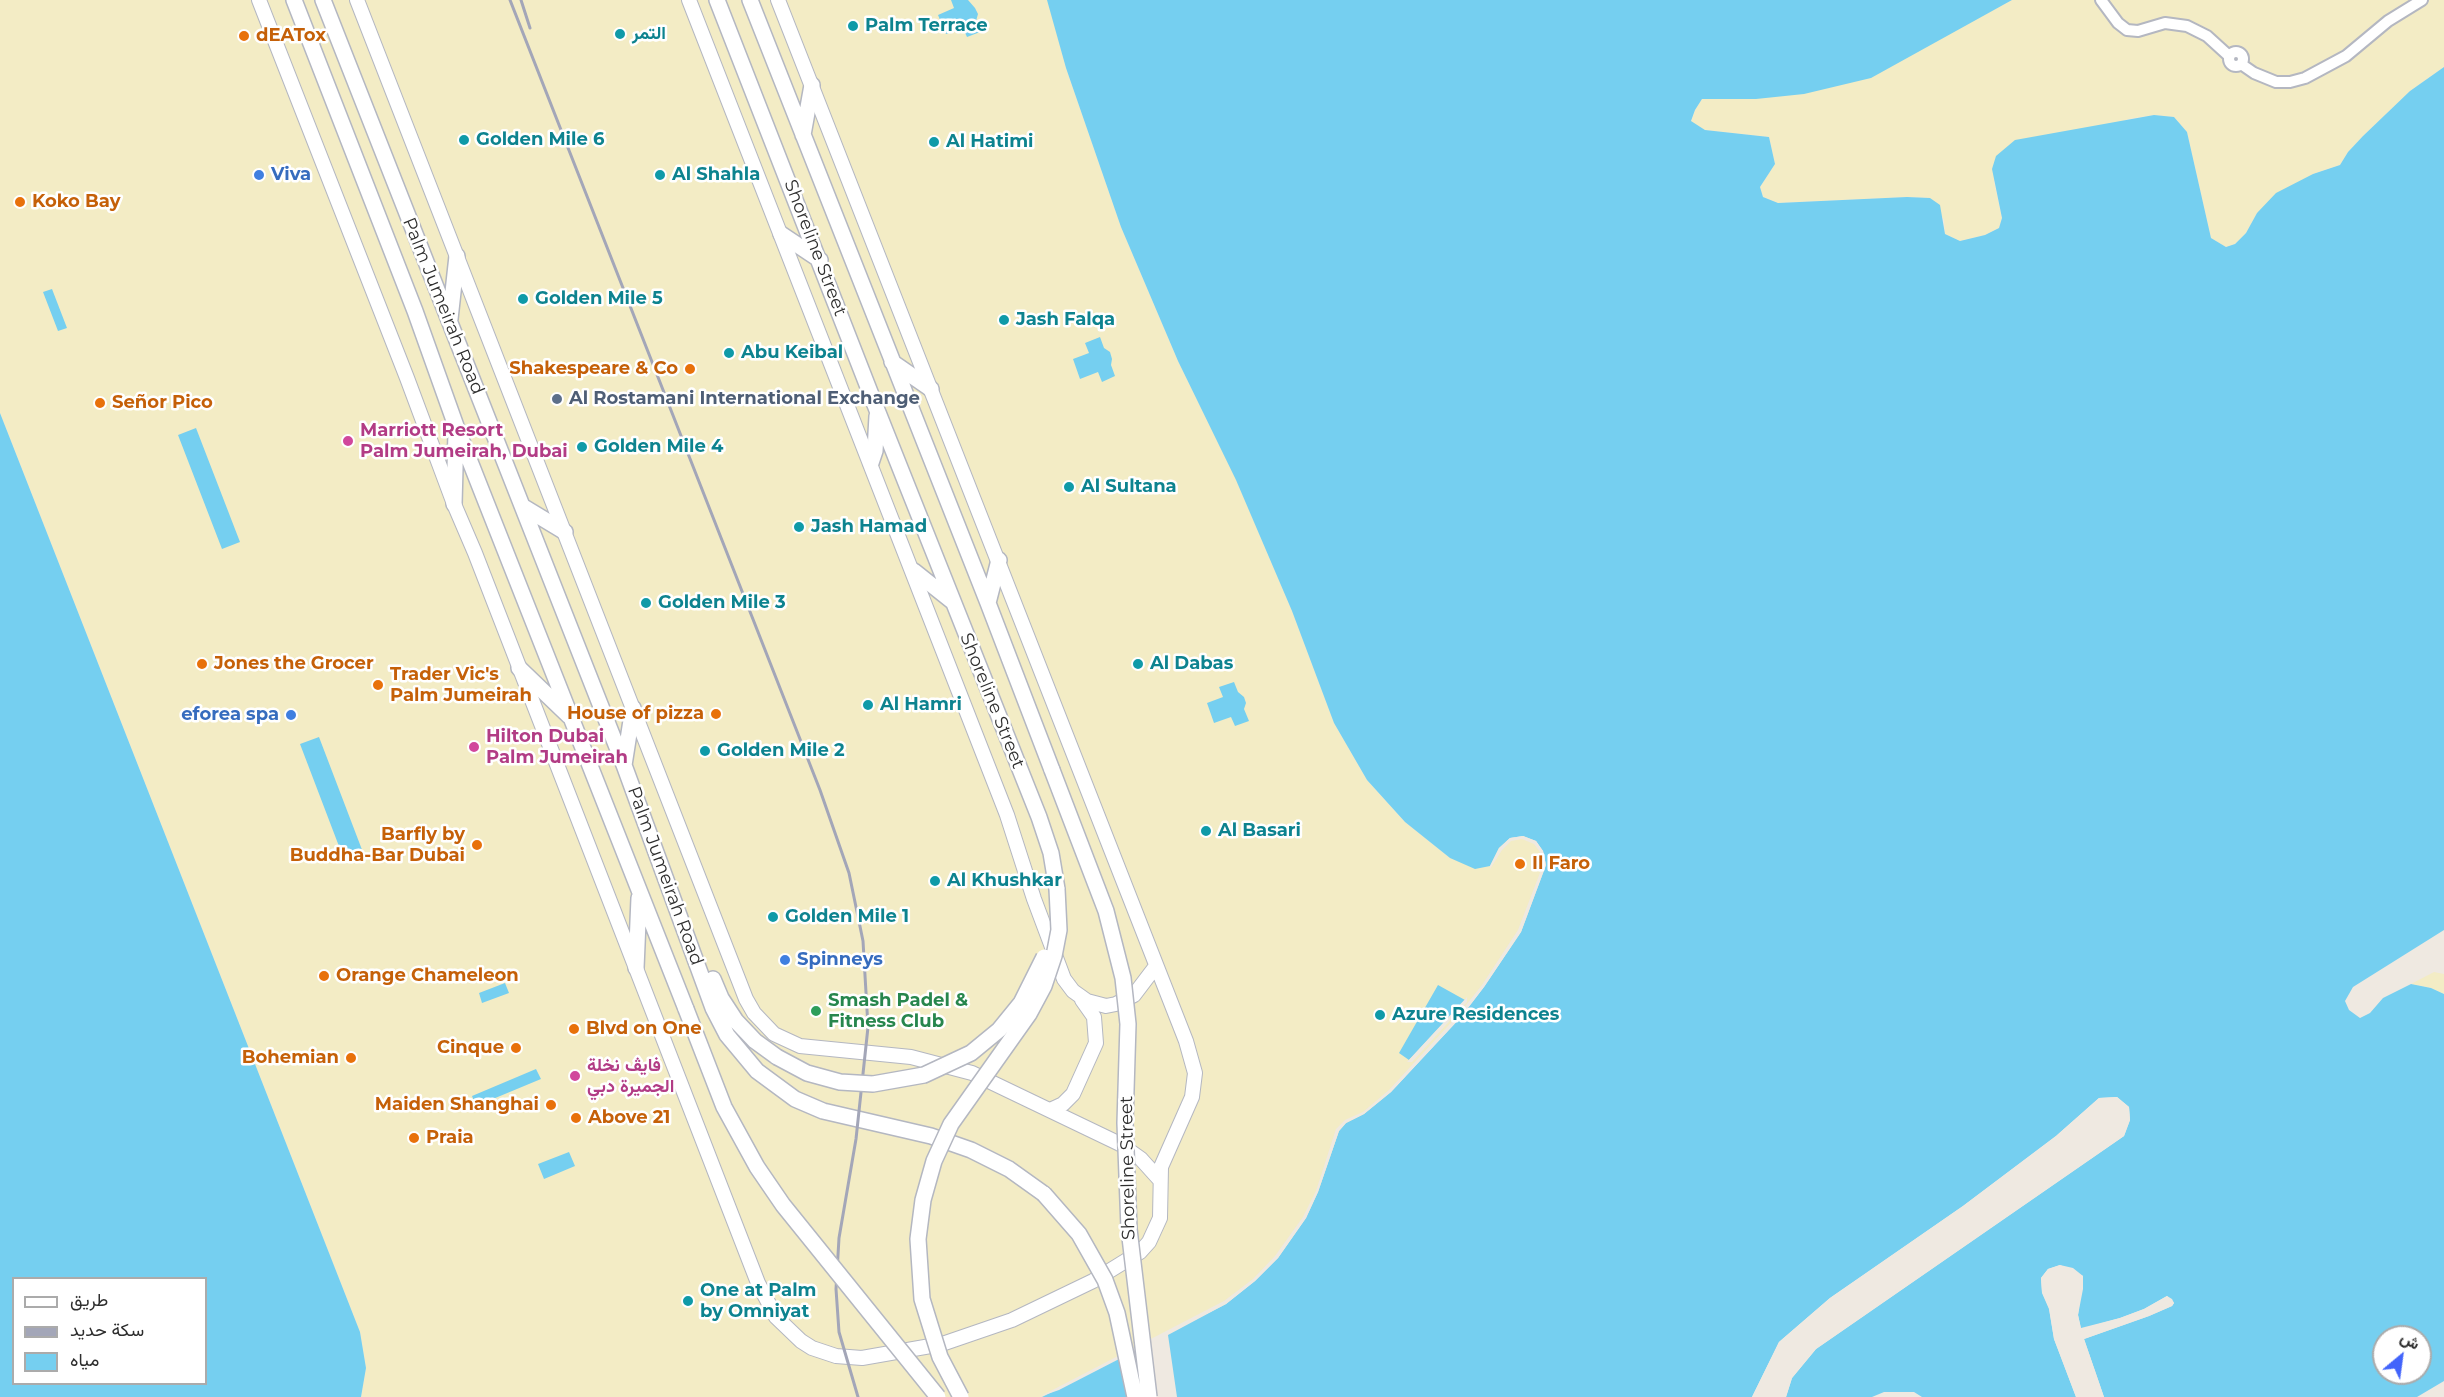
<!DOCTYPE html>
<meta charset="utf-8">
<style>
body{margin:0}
#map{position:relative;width:2444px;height:1397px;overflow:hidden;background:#efe9e1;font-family:Montserrat,Vazirmatn,sans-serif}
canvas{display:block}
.legend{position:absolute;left:12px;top:1277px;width:195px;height:108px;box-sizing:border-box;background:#fff;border:2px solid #ababab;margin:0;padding:8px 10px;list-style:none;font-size:18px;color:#2e2e2e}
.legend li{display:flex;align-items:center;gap:12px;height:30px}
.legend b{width:30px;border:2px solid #ababab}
.north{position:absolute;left:2372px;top:1325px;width:60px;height:60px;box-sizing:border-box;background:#fff;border:2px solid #ababab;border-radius:50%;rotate:29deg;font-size:16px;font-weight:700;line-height:24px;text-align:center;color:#2e2e2e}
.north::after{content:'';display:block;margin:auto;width:21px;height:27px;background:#4264fb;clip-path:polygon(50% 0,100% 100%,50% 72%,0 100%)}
</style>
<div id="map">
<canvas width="2444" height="1397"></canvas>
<ul class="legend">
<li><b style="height:8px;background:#fff"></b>طريق</li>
<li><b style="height:8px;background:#a3a6b8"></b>سكة حديد</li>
<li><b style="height:16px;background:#75cff0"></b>مياه</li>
</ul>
<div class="north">ش</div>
</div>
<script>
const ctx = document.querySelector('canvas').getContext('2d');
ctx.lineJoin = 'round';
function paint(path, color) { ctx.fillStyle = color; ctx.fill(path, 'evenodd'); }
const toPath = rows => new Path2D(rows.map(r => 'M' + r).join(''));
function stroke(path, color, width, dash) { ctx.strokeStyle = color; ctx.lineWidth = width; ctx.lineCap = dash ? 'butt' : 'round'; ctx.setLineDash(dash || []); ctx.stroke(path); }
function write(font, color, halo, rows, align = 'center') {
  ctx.font = font + ' Montserrat,Vazirmatn,sans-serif'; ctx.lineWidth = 5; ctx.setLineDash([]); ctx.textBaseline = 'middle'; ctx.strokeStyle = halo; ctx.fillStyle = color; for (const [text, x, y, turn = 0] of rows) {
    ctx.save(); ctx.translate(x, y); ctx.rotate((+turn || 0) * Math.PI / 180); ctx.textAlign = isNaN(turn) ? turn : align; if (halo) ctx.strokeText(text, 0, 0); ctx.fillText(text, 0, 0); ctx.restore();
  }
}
const sand = toPath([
 [0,0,1048,0,1066,68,1121,227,1178,361,1236,479,1292,611,1334,723,1367,780,1405,822,1450,858,1523,836,1536,841,1546,865,1521,932,1484,987,1391,1092,1278,1258,1226,1304,1042,1397,361,1397,366,1368,360,1332,0,413],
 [2012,0,2444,0,2444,67,2410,91,2363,136,2348,152,2340,165,2313,174,2257,213,2246,233,2235,244,2226,247,2211,238,2187,132,2174,117,2154,115,2128,119,1994,181,2002,218,1999,228,1985,235,1960,241,1945,234,1944,220,1930,198,1907,197,1778,203,1763,197,1760,187,1775,164,1769,137,1705,130,1691,122,1695,110,1702,99,1756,99,1953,31],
 [2434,972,2444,974,2444,994,2431,988,2411,984]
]);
const water = toPath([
 [951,0,968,0,975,8,978,14,976,21,980,32,967,37,963,28,946,34,938,15,954,8],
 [1047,0,2012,0,1871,78,1804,94,1756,99,1702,99,1695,110,1691,121,1705,130,1769,137,1775,164,1760,187,1763,197,1778,203,1907,197,1930,198,1940,205,1945,234,1960,241,1985,235,1999,228,2002,218,1992,169,1996,156,2015,140,2154,115,2174,117,2187,132,2211,238,2226,247,2235,244,2246,233,2257,213,2276,193,2313,174,2340,165,2348,152,2363,136,2410,91,2444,67,2444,930,2353,987,2345,1001,2349,1010,2360,1018,2370,1013,2383,998,2411,984,2431,988,2444,994,2444,1381,2417,1397,2104,1397,2084,1339,2149,1316,2172,1306,2174,1303,2167,1296,2144,1309,2120,1318,2081,1329,2078,1315,2083,1276,2060,1265,2048,1269,2041,1278,2042,1292,2049,1308,2054,1339,2076,1397,1922,1397,1914,1392,1884,1392,1872,1397,1786,1397,1792,1378,1816,1349,2124,1136,2130,1120,2129,1107,2117,1097,2099,1098,2056,1136,1963,1206,1830,1298,1779,1342,1752,1397,1042,1397,1226,1304,1255,1281,1278,1258,1306,1218,1318,1192,1339,1131,1346,1123,1364,1114,1391,1092,1461,1017,1484,987,1521,932,1546,865,1543,851,1536,841,1523,836,1510,838,1499,848,1490,866,1475,869,1450,858,1405,822,1367,780,1334,723,1292,611,1236,480,1178,361,1121,227,1066,68],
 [2384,1337,2420,1337,2420,1373,2384,1373],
 [52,289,67,328,58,331,43,292],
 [1100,337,1104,348,1110,352,1112,359,1111,365,1115,376,1102,382,1098,372,1080,379,1073,359,1089,353,1085,343],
 [0,413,360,1332,366,1368,361,1397,0,1397],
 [14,1278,206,1278,206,1384,14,1384],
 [196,428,240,542,222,549,178,435],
 [1234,682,1238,692,1244,697,1246,703,1244,709,1249,721,1235,726,1231,717,1214,723,1207,703,1223,697,1219,687],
 [319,737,364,855,345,862,300,744],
 [505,983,509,993,482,1003,479,993],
 [1438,985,1465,1000,1409,1060,1399,1053],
 [536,1069,541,1079,476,1106,472,1096],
 [569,1152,575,1166,544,1179,538,1164]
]);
const pier = toPath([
 [1523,836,1536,841,1543,851,1546,865,1521,932,1484,987,1461,1017,1391,1092,1364,1114,1346,1123,1339,1131,1318,1192,1306,1218,1278,1258,1255,1281,1226,1304,1168,1335,1177,1397,1131,1397,1123,1357,1059,1390,1039,1397,1224,1301,1253,1279,1275,1256,1303,1217,1316,1191,1336,1129,1345,1120,1363,1112,1389,1090,1458,1015,1482,985,1518,930,1543,865,1540,852,1534,844,1522,839,1511,841,1502,850,1490,869,1490,866,1499,848,1510,838],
 [1467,997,1467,1002,1412,1062,1407,1062],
 [2117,1097,2129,1107,2130,1120,2124,1136,1816,1349,1792,1378,1786,1397,1783,1397,1789,1377,1814,1346,2122,1134,2127,1120,2126,1108,2116,1100,2100,1101,2058,1138,1965,1209,1832,1300,1782,1344,1755,1397,1752,1397,1779,1342,1830,1298,1963,1206,2056,1136,2099,1098],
 [2060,1265,2073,1268,2083,1276,2083,1289,2078,1315,2081,1328,2120,1318,2144,1309,2167,1296,2172,1299,2174,1303,2172,1306,2149,1316,2084,1339,2104,1397,2100,1397,2096,1388,2082,1338,2124,1323,2170,1303,2167,1299,2145,1312,2121,1321,2080,1332,2075,1315,2080,1288,2080,1278,2071,1271,2060,1268,2050,1272,2044,1279,2045,1292,2052,1308,2056,1338,2079,1397,2076,1397,2054,1339,2049,1309,2042,1293,2041,1278,2048,1269]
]);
const minor = toPath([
 [2101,0,2118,23,2127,30,2138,31,2165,23,2187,26,2207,36,2229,56],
 '2229 59a7 7 0 1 1 14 0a7 7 0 1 1-14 0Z',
 [2241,64,2254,73,2276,82,2290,82,2305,78,2346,56,2388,21,2422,0]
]);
const tertiary = toPath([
 [259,0,407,378,454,504,475,553,758,1283,776,1317,801,1341,812,1348,836,1356,862,1358,942,1344,1012,1320,1093,1281,1140,1252,1149,1242,1160,1218,1161,1167,1192,1097,1195,1073,1186,1041,778,0],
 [357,0,746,999,754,1013,774,1034,800,1046,911,1057,972,1073,1120,1144,1141,1159,1159,1179],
 [689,0,1007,815,1034,899,1064,979,1073,991,1087,1001,1106,1006,1116,1004,1134,995,1156,966],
 [1050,1110,1063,1104,1073,1094,1096,1043,1094,1017,1082,1000]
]);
const secondary = toPath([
 [294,0,415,311,456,426,686,1009],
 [323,0,624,765,713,1008,727,1035,757,1071,795,1099,823,1111,931,1136,971,1150,1009,1169,1044,1194],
 [717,0,877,410,1039,817,1051,853,1057,889],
 [750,0,988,603,1052,770],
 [803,135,812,85],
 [781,234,820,260],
 [450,319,457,256],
 [892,362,931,389],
 [871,463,875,451,877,416],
 [454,504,456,432],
 [522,506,565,532],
 [914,571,953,602],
 [988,603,999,560],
 [519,668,569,716],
 [624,765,633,708],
 [636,968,639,898],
 [713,979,721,998,736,1021,755,1041,777,1057]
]);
const rail = toPath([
 [510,0,820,790,849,873,863,941,868,1027,856,1139,839,1238,836,1289,839,1332,858,1397],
 [521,0,530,28]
]);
const secondaryBridge = toPath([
 [1052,770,1106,911,1123,978,1128,1024,1125,1123,1129,1229,1149,1397],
 [686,1009,724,1107,757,1167,783,1205,938,1397],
 [777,1057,807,1073,840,1082,873,1084,924,1075,971,1053,999,1030,1021,1003,1044,957],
 [1044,1194,1079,1234,1105,1280,1117,1313,1135,1397],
 [961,1397,940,1357,922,1299,918,1239,923,1200,934,1161,951,1124,1029,1014,1044,986,1054,956,1059,930,1057,889]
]);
const markers = [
 [853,26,6,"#0f9aa8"],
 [620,34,6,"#0f9aa8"],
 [244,36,6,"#e8710a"],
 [464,140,6,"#0f9aa8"],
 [934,142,6,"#0f9aa8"],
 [259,175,6,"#3f7fe0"],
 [660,175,6,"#0f9aa8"],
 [20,202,6,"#e8710a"],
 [523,299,6,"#0f9aa8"],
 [1004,320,6,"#0f9aa8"],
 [729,353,6,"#0f9aa8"],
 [690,369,6,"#e8710a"],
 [557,399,6,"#5c6f8a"],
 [100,403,6,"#e8710a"],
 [348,441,6,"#d1479c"],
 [582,447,6,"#0f9aa8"],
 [1069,487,6,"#0f9aa8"],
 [799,527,6,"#0f9aa8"],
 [646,603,6,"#0f9aa8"],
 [202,664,6,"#e8710a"],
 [1138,664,6,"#0f9aa8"],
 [378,685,6,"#e8710a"],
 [868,705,6,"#0f9aa8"],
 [716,714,6,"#e8710a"],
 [291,715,6,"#3f7fe0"],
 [474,747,6,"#d1479c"],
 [705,751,6,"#0f9aa8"],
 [1206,831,6,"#0f9aa8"],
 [477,845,6,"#e8710a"],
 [1520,864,6,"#e8710a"],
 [935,881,6,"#0f9aa8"],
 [773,917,6,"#0f9aa8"],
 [785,960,6,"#3f7fe0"],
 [324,976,6,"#e8710a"],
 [816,1011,6,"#2e9e5b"],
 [1380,1015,6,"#0f9aa8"],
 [574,1029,6,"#e8710a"],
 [516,1048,6,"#e8710a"],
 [351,1058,6,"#e8710a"],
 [575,1076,6,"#d1479c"],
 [551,1105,6,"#e8710a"],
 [576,1118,6,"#e8710a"],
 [414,1138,6,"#e8710a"],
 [688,1301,6,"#0f9aa8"]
];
const cultureNames = [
 ["Palm Terrace",865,26],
 ["التمر",632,34],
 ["Golden Mile 6",476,140],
 ["Al Hatimi",946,142],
 ["Al Shahla",672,175],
 ["Golden Mile 5",535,299],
 ["Jash Falqa",1016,320],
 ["Abu Keibal",741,353],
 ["Golden Mile 4",594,447],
 ["Al Sultana",1081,487],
 ["Jash Hamad",811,527],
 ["Golden Mile 3",658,603],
 ["Al Dabas",1150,664],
 ["Al Hamri",880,705],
 ["Golden Mile 2",717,751],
 ["Al Basari",1218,831],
 ["Al Khushkar",947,881],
 ["Golden Mile 1",785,917],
 ["Azure Residences",1392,1015],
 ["One at Palm",700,1291],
 ["by Omniyat",700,1312]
];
const foodNames = [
 ["dEATox",256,36],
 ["Koko Bay",32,202],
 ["Shakespeare & Co",678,369,"right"],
 ["Señor Pico",112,403],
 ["Jones the Grocer",214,664],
 ["Trader Vic's",390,675],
 ["Palm Jumeirah",390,696],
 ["House of pizza",704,714,"right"],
 ["Barfly by",465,835,"right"],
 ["Buddha-Bar Dubai",465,856,"right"],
 ["Il Faro",1532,864],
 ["Orange Chameleon",336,976],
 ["Blvd on One",586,1029],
 ["Cinque",504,1048,"right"],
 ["Bohemian",339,1058,"right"],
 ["Maiden Shanghai",539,1105,"right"],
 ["Above 21",588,1118],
 ["Praia",426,1138]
];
const shopNames = [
 ["Viva",271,175],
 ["eforea spa",279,715,"right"],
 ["Spinneys",797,960]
];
const streetNames = [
 ["Shoreline Street",815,248,69],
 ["Palm Jumeirah Road",443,306,68],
 ["Shoreline Street",992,701,68],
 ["Palm Jumeirah Road",665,876,70],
 ["Shoreline Street",1128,1168,-91]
];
const serviceNames = [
 ["Al Rostamani International Exchange",569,399]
];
const hotelNames = [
 ["Marriott Resort",360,431],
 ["Palm Jumeirah, Dubai",360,452],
 ["Hilton Dubai",486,737],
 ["Palm Jumeirah",486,758],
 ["فايڤ نخلة",587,1066],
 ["الجميرة دبي",587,1087]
];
const leisureNames = [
 ["Smash Padel &",828,1001],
 ["Fitness Club",828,1022]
];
paint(sand, '#f3ecc5');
paint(water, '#75cff0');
paint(pier, '#efe9e1');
stroke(minor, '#b4b7c1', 14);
stroke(tertiary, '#b4b7c1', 16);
stroke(secondary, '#b4b7c1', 18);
stroke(minor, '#fff', 10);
stroke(tertiary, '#fff', 14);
stroke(secondary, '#fff', 15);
stroke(rail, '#a3a6b8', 3);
stroke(secondaryBridge, '#b4b7c1', 18, []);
stroke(secondaryBridge, '#fff', 15);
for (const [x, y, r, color] of markers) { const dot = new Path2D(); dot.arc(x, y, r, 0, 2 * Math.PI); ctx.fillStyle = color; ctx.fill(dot); stroke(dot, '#fff', 2); }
write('bold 18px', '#0d838f', '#fff', cultureNames, 'left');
write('bold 18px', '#c56008', '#fff', foodNames, 'left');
write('bold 18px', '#366cbe', '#fff', shopNames, 'left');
write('18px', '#2e2e2e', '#fff', streetNames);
write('bold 18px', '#4e5e75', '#fff', serviceNames, 'left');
write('bold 18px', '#b23c85', '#fff', hotelNames, 'left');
write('bold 18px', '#27864d', '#fff', leisureNames, 'left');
</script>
